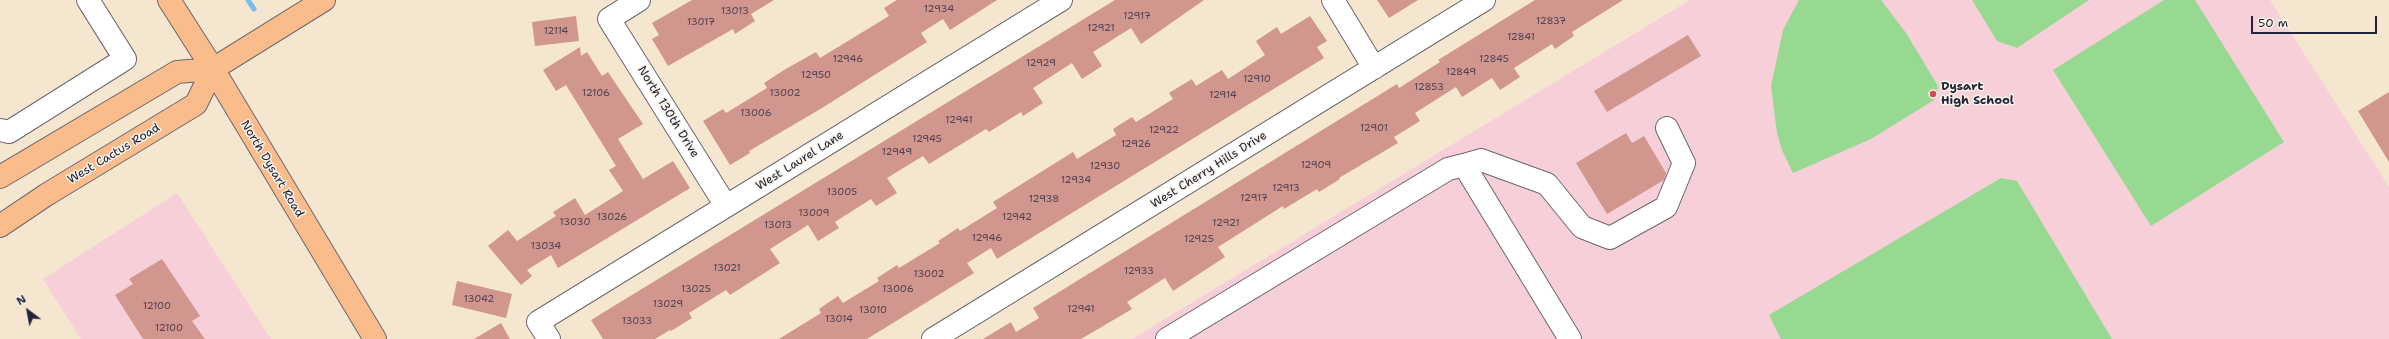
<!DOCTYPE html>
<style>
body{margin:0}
#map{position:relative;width:2389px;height:339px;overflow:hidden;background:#f5e6d0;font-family:"Shantell Sans",sans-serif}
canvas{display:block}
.north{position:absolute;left:8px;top:291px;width:40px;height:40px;-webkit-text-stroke:3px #f7f3e8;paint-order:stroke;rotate:328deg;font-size:11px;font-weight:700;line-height:16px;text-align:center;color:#22223b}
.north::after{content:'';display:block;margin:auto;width:14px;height:18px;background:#22223b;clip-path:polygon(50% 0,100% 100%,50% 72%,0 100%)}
.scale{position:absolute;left:2251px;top:16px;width:126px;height:18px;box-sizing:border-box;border:2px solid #22223b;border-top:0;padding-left:5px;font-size:12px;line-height:14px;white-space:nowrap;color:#22223b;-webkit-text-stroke:3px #f7f3e8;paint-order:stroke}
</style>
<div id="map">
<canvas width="2389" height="339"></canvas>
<div class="north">N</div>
<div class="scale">50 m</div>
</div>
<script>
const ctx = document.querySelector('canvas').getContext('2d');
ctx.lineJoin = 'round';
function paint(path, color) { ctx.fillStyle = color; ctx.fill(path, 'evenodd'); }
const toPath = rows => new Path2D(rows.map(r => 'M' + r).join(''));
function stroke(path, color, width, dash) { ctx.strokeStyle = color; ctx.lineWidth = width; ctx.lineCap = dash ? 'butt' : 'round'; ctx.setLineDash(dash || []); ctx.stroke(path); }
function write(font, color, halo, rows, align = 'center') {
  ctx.font = font + ' "Shantell Sans",sans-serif'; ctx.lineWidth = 3; ctx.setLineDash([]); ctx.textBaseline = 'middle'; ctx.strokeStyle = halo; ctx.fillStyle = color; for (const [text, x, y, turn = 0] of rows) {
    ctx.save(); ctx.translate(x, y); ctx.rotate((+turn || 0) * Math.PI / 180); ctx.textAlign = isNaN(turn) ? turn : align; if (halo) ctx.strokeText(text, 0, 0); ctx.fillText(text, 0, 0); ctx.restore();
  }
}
const built = toPath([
 [1690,0,2270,0,2389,187,2389,339,1132,339],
 [177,193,271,339,81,339,43,279]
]);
const green = toPath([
 [1799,0,1881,0,1906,33,1938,86,1934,100,1871,139,1793,173,1782,150,1777,133,1771,86,1783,30],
 [1972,0,2089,0,2017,48,1997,41],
 [2164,0,2195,0,2284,142,2151,226,2053,70],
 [2001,178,2017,181,2112,339,1781,339,1769,315]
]);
const stream = toPath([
 [248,0,254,9]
]);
const building = toPath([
 [692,0,774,0,751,14,755,21,735,34,733,29,668,66,652,39,659,35,652,23],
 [897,0,997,0,950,30,943,19,921,33,927,42,822,108,749,151,750,153,730,165,703,121,723,109,726,113,767,88,764,83,784,70,816,52,820,58,889,16,884,8],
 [1115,0,1204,0,1141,44,1131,28,1093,52,1102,66,1082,79,1072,63,1033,88,1043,103,1023,116,1021,112,989,132,986,129,929,164,923,156,887,178,897,193,876,206,871,199,835,222,839,228,818,241,808,225,770,249,780,263,730,295,726,290,689,313,692,318,671,331,670,330,655,339,603,339,591,320],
 [1377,0,1418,0,1389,18],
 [1535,0,1623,0,1572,32,1574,36,1555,49,1552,44,1514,68,1520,77,1500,90,1492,78,1462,97,1456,87,1415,113,1420,121,1394,137,1398,143,1339,178,1340,179,1319,192,1317,189,1284,209,1283,206,1218,247,1225,257,1173,291,1165,278,1127,302,1132,309,1081,339,983,339,1011,322,1016,332,1039,318,1033,308,1397,84,1399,88,1440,62,1438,60],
 [576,16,579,41,535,46,532,22],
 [1310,16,1327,41,1317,47,1324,58,997,259,991,248,967,263,974,273,867,339,779,339,821,313,819,309,838,296,843,303,879,281,877,278,897,265,899,268,940,243,938,241,958,228,960,231,997,208,993,202,1073,152,1077,159,1116,135,1113,129,1132,117,1136,122,1173,99,1169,93,1192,79,1196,86,1222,70,1228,79,1265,55,1256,41,1277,27,1281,34],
 [1688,35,1701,56,1607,112,1594,91],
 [580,47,581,56,587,52,602,76,608,72,643,124,618,139,643,179,673,161,690,188,558,268,551,255,527,270,532,276,521,285,488,246,508,230,517,241,556,216,553,212,575,198,585,215,623,191,609,170,616,166,566,85,556,91,543,70],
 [2389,92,2389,162,2358,111],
 [1626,133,1632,143,1644,136,1666,173,1664,180,1607,214,1576,163],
 [162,259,200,316,192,321,205,339,143,339,115,295,133,284,129,279],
 [457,281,512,294,506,318,452,305],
 [501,323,510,339,474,339]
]);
const minor = toPath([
 [639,0,609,19,726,206],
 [1333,0,1374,68],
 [0,130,9,132,125,59,88,0],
 [1464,165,1481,160,1547,184,1582,227,1610,238,1666,207,1684,163,1667,128],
 [549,339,538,322,1061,0],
 [933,339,1484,0],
 [1167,339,1448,169,1464,165,1570,339]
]);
const major = toPath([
 [169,0,213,69,375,339],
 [0,177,177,72,213,69,324,0],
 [0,226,46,195,196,104,213,69]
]);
const markers = [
 [1933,94,4,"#d1495b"]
];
const numberNames = [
 ["12934",939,9],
 ["13013",735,11],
 ["12917",1137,16],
 ["12837",1551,21],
 ["13017",701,22],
 ["12921",1101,28],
 ["12114",556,31],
 ["12841",1521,37],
 ["12946",848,59],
 ["12845",1494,59],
 ["12929",1041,63],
 ["12849",1461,72],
 ["12950",816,75],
 ["12910",1257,79],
 ["12853",1429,87],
 ["12106",596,93],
 ["13002",785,93],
 ["12914",1223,95],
 ["13006",756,113],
 ["12941",959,120],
 ["12901",1374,128],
 ["12922",1164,130],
 ["12945",927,139],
 ["12926",1136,144],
 ["12949",897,152],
 ["12909",1316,165],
 ["12930",1105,166],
 ["12934",1076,180],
 ["12913",1286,188],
 ["13005",842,192],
 ["12917",1254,198],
 ["12938",1044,199],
 ["13009",814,213],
 ["13026",612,217],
 ["12942",1017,217],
 ["13030",575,222],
 ["12921",1226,223],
 ["13013",778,225],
 ["12946",987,238],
 ["12925",1199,239],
 ["13034",546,246],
 ["13021",727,268],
 ["12933",1139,271],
 ["13002",929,274],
 ["13025",696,289],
 ["13006",898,289],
 ["13042",479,299],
 ["13029",668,304],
 ["12100",157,306],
 ["12941",1081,309],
 ["13010",873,310],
 ["13014",839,319],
 ["13033",637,321],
 ["12100",169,328]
];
const poiNames = [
 ["Dysart",1941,87],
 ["High School",1941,101]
];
const streetNames = [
 ["North 130th Drive",668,112,58],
 ["West Cactus Road",114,154,-31],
 ["West Laurel Lane",800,161,-32],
 ["North Dysart Road",272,169,59],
 ["West Cherry Hills Drive",1209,170,-32]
];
paint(built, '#f6cfd8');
paint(green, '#97d991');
stroke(stream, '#79bdef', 5);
paint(building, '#d1968d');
stroke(minor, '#6c676f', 24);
stroke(major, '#6c676f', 24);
stroke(minor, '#fff', 22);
stroke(major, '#fabc8b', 22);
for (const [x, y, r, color] of markers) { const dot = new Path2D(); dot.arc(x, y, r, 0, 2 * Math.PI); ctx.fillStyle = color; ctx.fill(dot); stroke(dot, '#f7f3e8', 1.5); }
write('10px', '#4e3f50', null, numberNames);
write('bold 12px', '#22223b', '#f7f3e8', poiNames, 'left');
write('12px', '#22223b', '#f7f3e8', streetNames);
</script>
